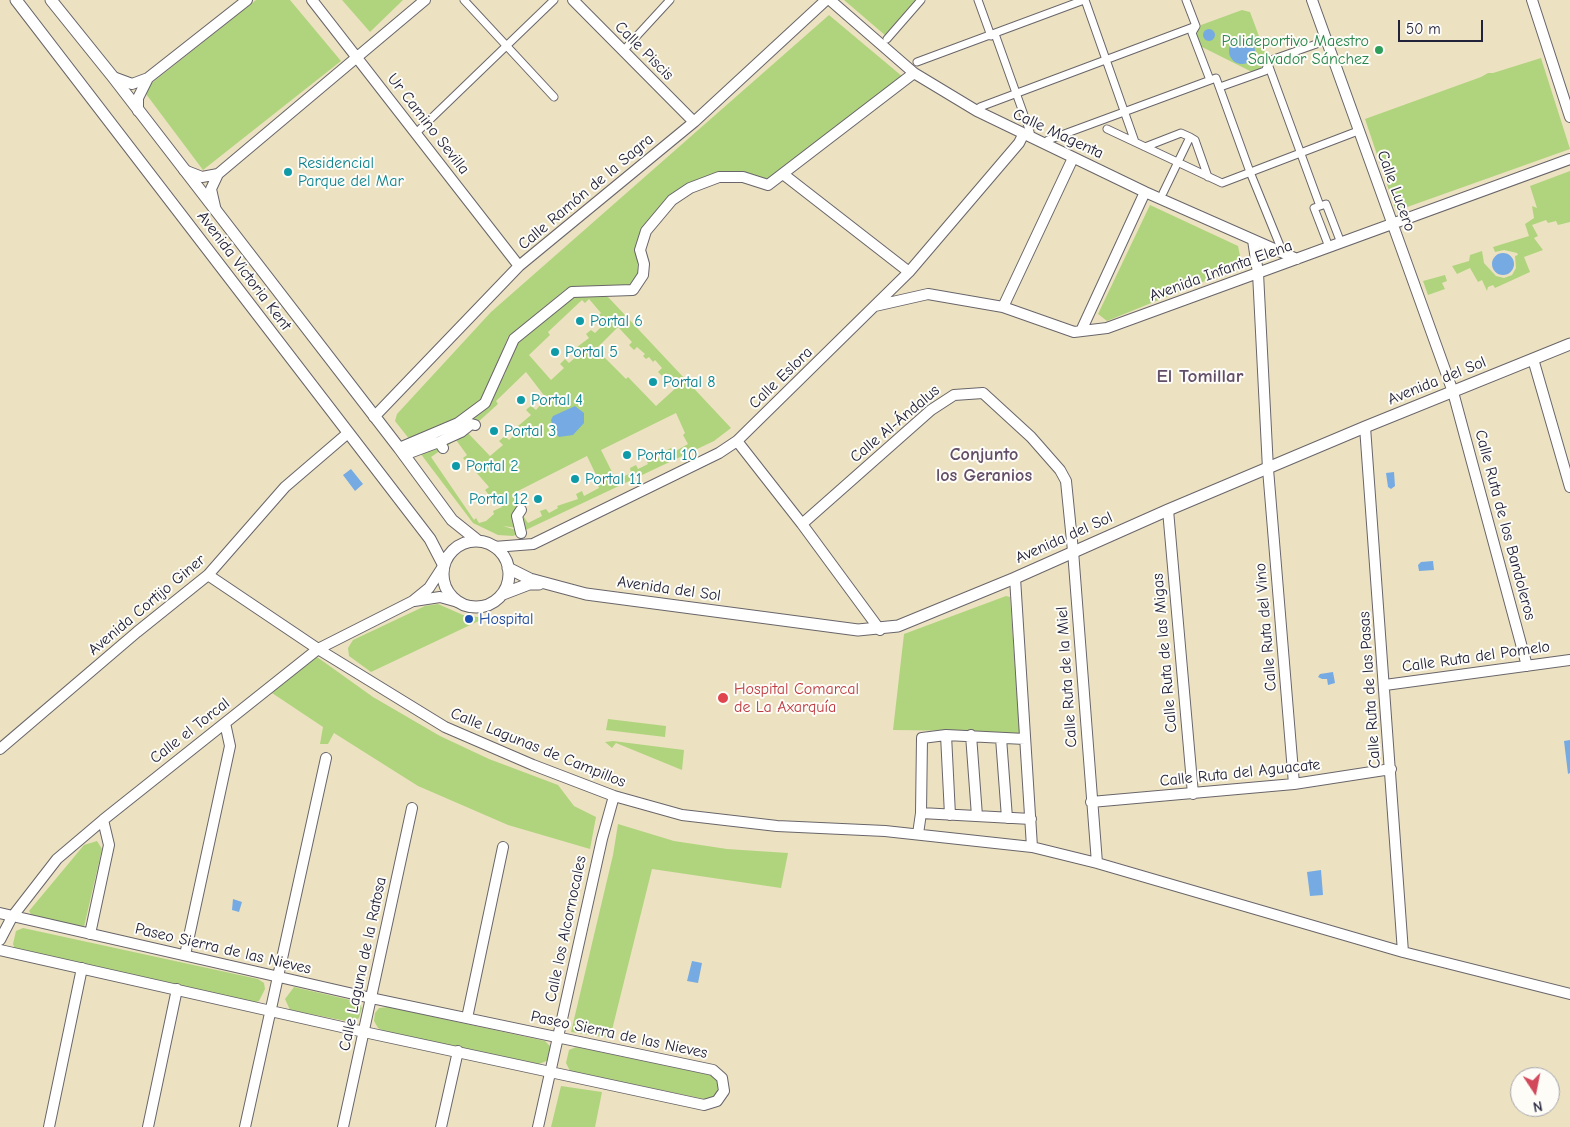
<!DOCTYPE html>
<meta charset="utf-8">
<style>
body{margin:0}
#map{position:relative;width:1570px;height:1127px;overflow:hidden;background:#ece2c1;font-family:"Comic Neue",sans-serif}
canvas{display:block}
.north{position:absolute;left:1510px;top:1067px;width:50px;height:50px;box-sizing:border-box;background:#fdfcf7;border:1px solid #a5a5ac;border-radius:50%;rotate:169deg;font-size:14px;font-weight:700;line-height:20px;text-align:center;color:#22223b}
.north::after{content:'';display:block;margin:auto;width:18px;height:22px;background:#d1495b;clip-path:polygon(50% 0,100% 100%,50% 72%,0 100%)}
.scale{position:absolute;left:1398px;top:20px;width:85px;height:22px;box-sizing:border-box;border:2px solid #22223b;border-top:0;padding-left:6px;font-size:15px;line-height:18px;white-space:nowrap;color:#22223b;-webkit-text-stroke:4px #fdfcf7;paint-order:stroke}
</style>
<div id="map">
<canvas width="1570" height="1127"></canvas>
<div class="north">N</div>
<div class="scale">50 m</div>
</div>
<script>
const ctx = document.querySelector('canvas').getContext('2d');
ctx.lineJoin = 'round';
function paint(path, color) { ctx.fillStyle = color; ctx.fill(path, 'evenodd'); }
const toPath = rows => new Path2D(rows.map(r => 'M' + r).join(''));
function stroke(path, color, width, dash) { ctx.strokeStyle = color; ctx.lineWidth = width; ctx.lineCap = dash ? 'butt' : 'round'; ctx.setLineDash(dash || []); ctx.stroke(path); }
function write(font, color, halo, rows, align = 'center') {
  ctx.font = font + ' "Comic Neue",sans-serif'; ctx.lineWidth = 4; ctx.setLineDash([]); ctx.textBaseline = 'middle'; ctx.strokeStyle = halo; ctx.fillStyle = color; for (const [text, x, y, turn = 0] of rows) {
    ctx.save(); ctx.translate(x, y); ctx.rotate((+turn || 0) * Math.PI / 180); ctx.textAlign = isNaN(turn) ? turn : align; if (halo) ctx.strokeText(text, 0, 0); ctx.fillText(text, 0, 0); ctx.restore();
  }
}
const green = toPath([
 [256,0,290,0,341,61,203,170,143,90],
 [342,0,403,0,370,32],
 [844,0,918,0,886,36],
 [1242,10,1250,12,1266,55,1261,69,1252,72,1200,46,1196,36,1201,25],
 [829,15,903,77,775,176,763,179,738,171,714,174,688,184,637,248,638,278,631,285,615,288,566,289,508,337,483,397,457,420,410,440,395,421,397,414,491,312],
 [1541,58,1570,149,1396,211,1365,119,1481,77,1488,73,1493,73],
 [1570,171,1570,222,1558,225,1556,221,1548,223,1546,220,1532,225,1538,236,1534,238,1543,250,1524,257,1530,272,1495,288,1493,285,1488,287,1487,291,1482,280,1478,282,1470,268,1457,274,1452,266,1469,261,1470,255,1482,251,1484,263,1496,276,1504,278,1512,275,1516,268,1515,256,1518,255,1517,253,1504,250,1495,252,1493,247,1529,236,1525,224,1534,218,1532,206,1537,208,1530,186],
 [1150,205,1238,246,1242,266,1107,321,1098,314],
 [1445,275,1447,281,1442,283,1445,289,1428,295,1423,281],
 [600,292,609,298,731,428,714,441,513,536,498,535,473,523,414,445,460,427,475,417,487,404,505,374,516,343,572,297],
 [589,299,601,313,599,315,603,320,600,323,602,326,595,333,591,330,586,334,589,338,577,347,579,350,575,354,577,356,569,363,565,359,560,364,564,368,551,380,529,355,550,335,548,332,582,300,585,303],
 [618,327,632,342,629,345,634,350,637,347,645,354,643,356,646,359,649,357,653,362,655,360,662,368,658,372,662,376,666,373,678,386,656,406,628,377,626,379,596,349],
 [526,372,546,398,536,410,531,406,528,408,526,410,531,415,518,426,520,429,509,440,505,436,499,441,503,445,490,456,467,432,498,404,496,401],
 [676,413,685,433,683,435,688,444,674,452,671,448,665,451,667,455,647,462,648,464,638,469,636,465,630,468,631,473,616,480,601,450],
 [456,440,467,455,463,458,467,463,471,461,477,469,475,471,489,487,485,490,489,495,492,493,502,507,493,511,494,514,486,521,479,523,476,518,474,520,431,457],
 [587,456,599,481,597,483,599,488,584,496,582,491,576,494,578,499,557,506,558,508,549,513,546,509,540,511,542,516,528,523,522,514,519,518,522,528,520,529,516,530,503,526,518,528,515,512,519,507,512,494],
 [1006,596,1010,597,1020,736,971,731,893,730,904,634],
 [438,604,463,615,485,618,371,672,349,656,348,648,353,640,425,606],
 [317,657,373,697,440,736,489,759,558,785,574,806,596,817,590,849,508,825,418,786,334,733,328,744,320,744,323,727,272,693],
 [608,719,666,726,665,737,606,730],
 [613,741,684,750,682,770,616,743,612,748,605,742],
 [618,824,674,841,727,849,788,853,781,888,652,869,610,1038,571,1032,613,855],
 [97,841,102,849,84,927,32,916,29,911,84,845],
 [23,928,258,979,264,983,265,989,259,1001,253,1003,15,950,13,944,16,931],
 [294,987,359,1002,362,1008,359,1018,351,1022,290,1010,285,999],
 [388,1007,545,1041,552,1048,549,1060,539,1064,384,1031,378,1028,374,1021,375,1013,379,1008],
 [576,1047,710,1075,716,1077,719,1083,716,1097,709,1100,570,1071,566,1063,569,1050],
 [561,1086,602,1092,595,1127,551,1127]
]);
const water = toPath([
 '1203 35a6 6 0 1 1 12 0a6 6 0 1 1-12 0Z',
 '1229 51a13 13 0 1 1 26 0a13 13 0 1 1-26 0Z',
 '1492 264a11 11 0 1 1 22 0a11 11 0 1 1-22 0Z',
 [575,406,584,413,584,423,573,435,559,437,554,431,551,420,553,416],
 [351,469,363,484,355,491,343,475],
 [1394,472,1395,486,1391,489,1388,487,1386,473],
 [1433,561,1434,570,1419,571,1418,565,1421,562],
 [1333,672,1335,683,1328,685,1327,679,1322,679,1318,677,1320,674],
 [1570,740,1570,773,1568,774,1564,741],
 [1321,870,1323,895,1310,896,1307,872],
 [233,899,242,902,239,912,232,910],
 [692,961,702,963,698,983,687,981]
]);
const pedestrian = toPath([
 [464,0,554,97],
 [978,0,991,36],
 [1085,0,1135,142],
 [1186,0,1196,26,1192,33,1210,80],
 [995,34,1030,132],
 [887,39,921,0],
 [623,51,670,0],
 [917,62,1084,0],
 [1268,64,1320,206],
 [1220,87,1265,71,1271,60,1325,41],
 [980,107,1196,26],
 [1107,129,1222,183,1358,131],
 [416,133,554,0],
 [1048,140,1216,78,1250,172,1283,253],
 [1145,147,1181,133,1190,137,1195,140,1208,177],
 [1163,193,1190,137],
 [1329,247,1314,208,1326,204,1341,243]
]);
const minor = toPath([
 [312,0,519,266],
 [573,0,694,122],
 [830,0,914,73,977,111,1145,192,1297,259],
 [1312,0,1453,392,1527,666],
 [1532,0,1570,117],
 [113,77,132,84,148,78,247,0],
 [138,111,138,98,148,78],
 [184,170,202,177,218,174,211,189,216,211],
 [218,174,425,0],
 [783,174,909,272],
 [1253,240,1258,273,1268,469,1294,784],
 [875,306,928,294,1003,307,1074,332,1107,328,1570,159],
 [1003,307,1073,158],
 [1081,331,1145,192],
 [1533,359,1570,487],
 [374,417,519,266,694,122,826,0],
 [1365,427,1403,952],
 [737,441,802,524,880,630],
 [439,442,461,432,471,424,475,425],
 [399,448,458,423,485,403,514,339,572,292,633,290,643,275,644,264,640,250,646,231,672,200,690,188,719,177,743,177,768,185,914,73],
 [404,455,439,442,443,448],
 [1168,510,1193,794],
 [802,524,931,410,954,395,983,393,1031,437,1060,470,1066,481,1073,551,1097,863],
 [521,533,517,516,521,510],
 [494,547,533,544,719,453,737,441,909,272,1019,143,1023,135],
 [208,575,318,649,445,727,533,765,614,796,682,815,777,826,885,831,1032,847,1097,863,1403,952,1570,994],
 [1015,578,1032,847],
 [414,601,440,597,458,602],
 [1385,685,1570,660],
 [946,735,950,815],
 [971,735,977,816],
 [1001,738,1007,818],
 [0,749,137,632,208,575,285,487,348,433],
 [1091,802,1294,784,1391,769],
 [921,813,1031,819],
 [918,834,921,813,922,738,946,735,1025,739],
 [0,913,371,998,713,1070,722,1078,724,1091,717,1101,704,1105,364,1032,0,950],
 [90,934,109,845,103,820],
 [0,940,12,917,57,859,103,820,318,649,413,601,429,588,442,568],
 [185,955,230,746,225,723],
 [467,1018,503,847],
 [49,1127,82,968],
 [148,1127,177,989],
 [245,1127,326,758],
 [343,1127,412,808],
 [441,1127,458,1051],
 [538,1127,602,839,614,796]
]);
const tertiary = toPath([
 [16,0,430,539,443,564],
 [51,0,113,77,399,448,452,520,477,540],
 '443 574a33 33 0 1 1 66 0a33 33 0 1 1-66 0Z',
 [508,568,530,579,586,594,858,630,898,626,1015,578,1168,510,1365,427,1570,344],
 [503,594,529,584,539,584]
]);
const markers = [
 [1379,50,5,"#2e9e5b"],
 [288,172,5,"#0f9aa8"],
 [580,321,5,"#0f9aa8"],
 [555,352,5,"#0f9aa8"],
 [653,382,5,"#0f9aa8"],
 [521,400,5,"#0f9aa8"],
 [494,431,5,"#0f9aa8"],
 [627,455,5,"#0f9aa8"],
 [456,466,5,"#0f9aa8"],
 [575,479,5,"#0f9aa8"],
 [538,499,5,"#0f9aa8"],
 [469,619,5,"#1a4fb4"],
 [723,698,6,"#e0444e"]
];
const leisureNames = [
 ["Polideportivo Maestro",1369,41],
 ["Salvador Sánchez",1369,59]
];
const streetNames = [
 ["Calle Piscis",644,51,45],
 ["Ur Camino Sevilla",428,124,52],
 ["Calle Magenta",1058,134,25],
 ["Calle Lucero",1396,191,70],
 ["Calle Ramón de la Sagra",586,192,-40],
 ["Avenida Victoria Kent",244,271,53],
 ["Avenida Infanta Elena",1221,271,-20],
 ["Calle Eslora",781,378,-44],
 ["Avenida del Sol",1437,381,-22],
 ["Calle Al-Ándalus",895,424,-40],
 ["Calle Ruta de los Bandoleros",1505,525,75],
 ["Avenida del Sol",1064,538,-24],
 ["Avenida del Sol",669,589,8],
 ["Avenida Cortijo Giner",147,605,-40],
 ["Calle Ruta del Vino",1266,627,-95],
 ["Calle Ruta de las Migas",1165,653,-95],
 ["Calle Ruta del Pomelo",1476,657,-8],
 ["Calle Ruta de la Miel",1067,677,-94],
 ["Calle Ruta de las Pasas",1370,690,-94],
 ["Calle el Torcal",190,731,-38],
 ["Calle Lagunas de Campillos",538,748,22],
 ["Calle Ruta del Aguacate",1240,773,-6],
 ["Calle los Alcornocales",566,929,-78],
 ["Paseo Sierra de las Nieves",223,949,13],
 ["Calle Laguna de la Ratosa",363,964,-78],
 ["Paseo Sierra de las Nieves",619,1035,12]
];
const cultureNames = [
 ["Residencial",298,163],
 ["Parque del Mar",298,181],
 ["Portal 6",590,321],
 ["Portal 5",565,352],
 ["Portal 8",663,382],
 ["Portal 4",531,400],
 ["Portal 3",504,431],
 ["Portal 10",637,455],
 ["Portal 2",466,466],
 ["Portal 11",585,479],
 ["Portal 12",528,499,"right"]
];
const transitNames = [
 ["Hospital",479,619]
];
const healthNames = [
 ["Hospital Comarcal",734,689],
 ["de La Axarquía",734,707]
];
const neighbourhoodNames = [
 ["Conjunto",984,455],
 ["los Geranios",984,476]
];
const quarterNames = [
 ["El Tomillar",1200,377]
];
paint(green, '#b0d47d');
paint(water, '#76aae3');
stroke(pedestrian, '#69656a', 9);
stroke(minor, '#69656a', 12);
stroke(tertiary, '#69656a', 13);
stroke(pedestrian, '#fff', 7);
stroke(minor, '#fff', 10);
stroke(tertiary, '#fff', 11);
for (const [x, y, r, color] of markers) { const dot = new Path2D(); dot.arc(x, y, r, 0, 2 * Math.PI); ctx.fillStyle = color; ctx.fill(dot); stroke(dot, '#fdfcf7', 2); }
write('16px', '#27864d', '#fdfcf7', leisureNames, 'right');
write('16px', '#22223b', '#fdfcf7', streetNames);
write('16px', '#0d838f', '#fdfcf7', cultureNames, 'left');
write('16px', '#164399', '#fdfcf7', transitNames, 'left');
write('16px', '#be3a42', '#fdfcf7', healthNames, 'left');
write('bold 18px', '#624e68', '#fdfcf7', neighbourhoodNames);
write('bold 19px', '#624e68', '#fdfcf7', quarterNames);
</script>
